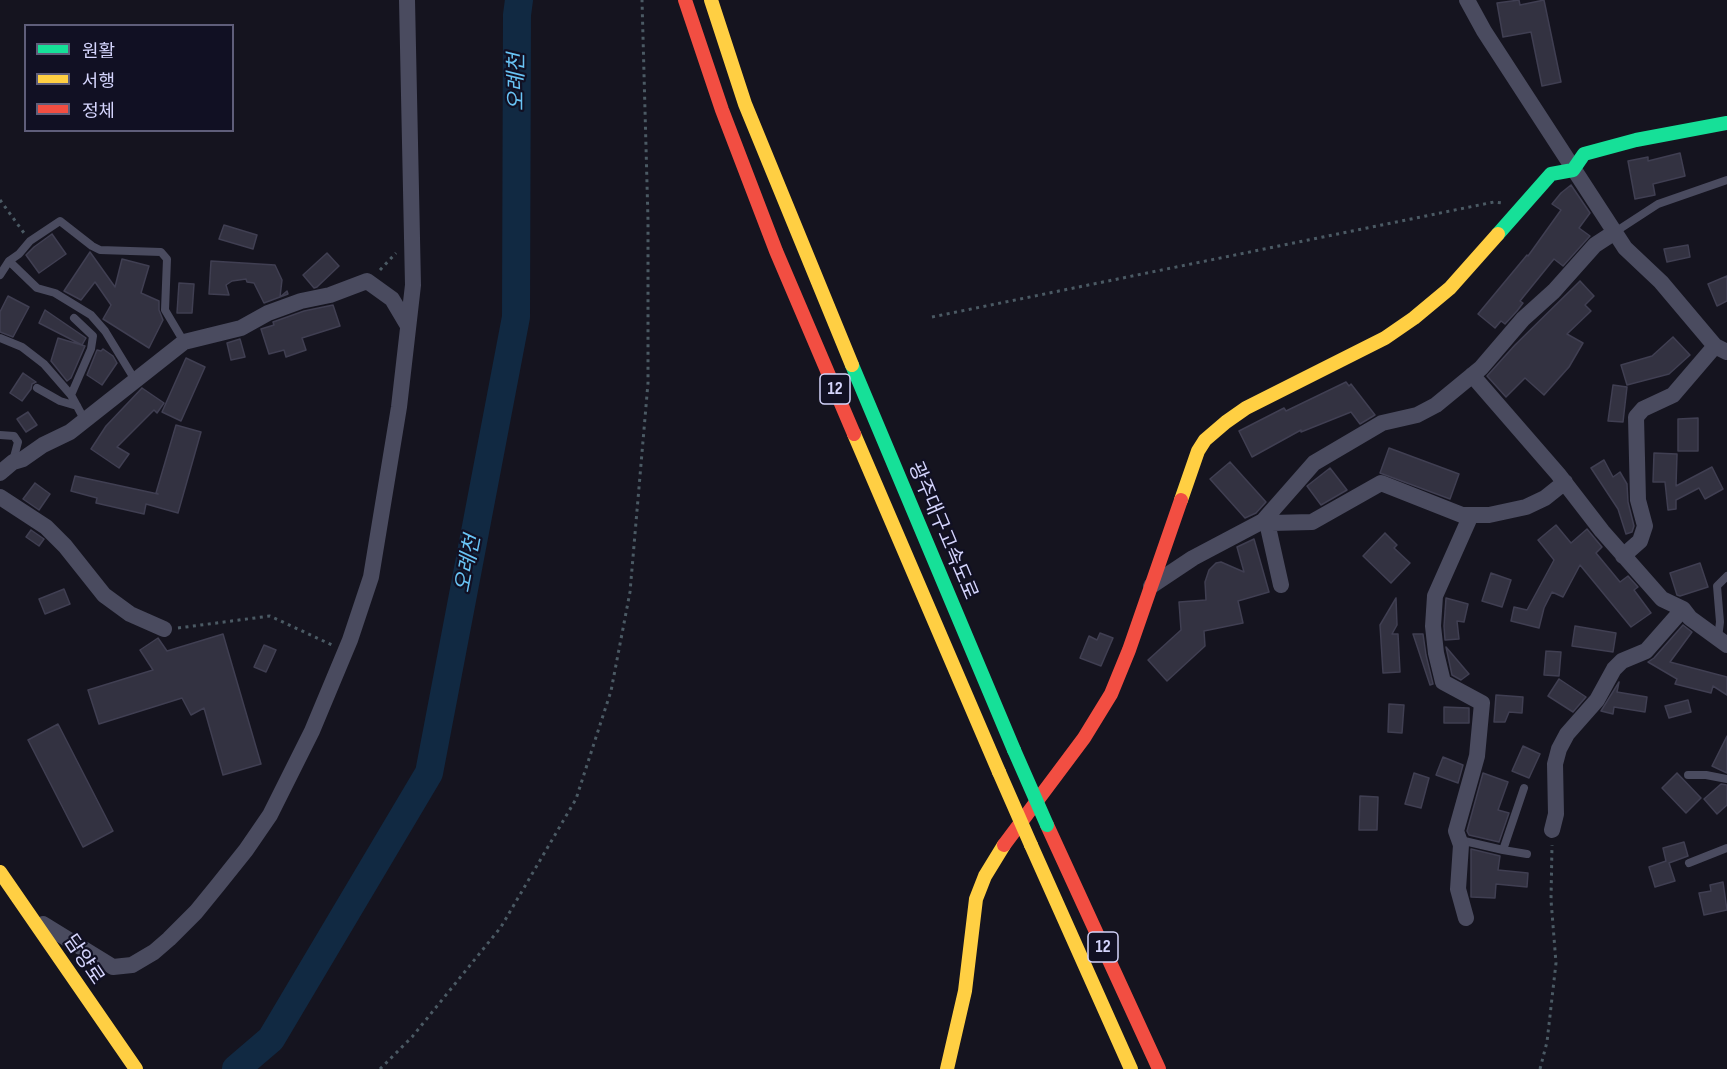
<!DOCTYPE html>
<meta charset="utf-8">
<style>
body{margin:0}
#map{position:relative;width:1727px;height:1069px;overflow:hidden;background:#15141f;font-family:"Sofia Sans Condensed","Noto Sans KR",sans-serif}
canvas{display:block}
.legend{position:absolute;left:24px;top:24px;width:210px;height:108px;box-sizing:border-box;background:#111023;border:2px solid #5f5e7a;margin:0;padding:8px 10px;list-style:none;font-size:18px;color:#d4d4fc}
.legend li{display:flex;align-items:center;gap:12px;height:30px}
.legend b{width:30px;border:2px solid #5f5e7a}
</style>
<div id="map">
<canvas width="1727" height="1069"></canvas>
<ul class="legend">
<li><b style="height:8px;background:#16e098"></b>원활</li>
<li><b style="height:8px;background:#ffcf43"></b>서행</li>
<li><b style="height:8px;background:#f24e42"></b>정체</li>
</ul>
</div>
<script>
const ctx = document.querySelector('canvas').getContext('2d');
ctx.lineJoin = 'round';
const toPath = rows => new Path2D(rows.map(r => 'M' + r).join(''));
function stroke(path, color, width, dash) { ctx.strokeStyle = color; ctx.lineWidth = width; ctx.lineCap = dash ? 'butt' : 'round'; ctx.setLineDash(dash || []); ctx.stroke(path); }
function paint(path, color) { ctx.fillStyle = color; ctx.fill(path, 'evenodd'); }
function write(font, color, halo, rows, align = 'center') {
  ctx.font = font + ' "Sofia Sans Condensed","Noto Sans KR",sans-serif'; ctx.lineWidth = 4.5; ctx.setLineDash([]); ctx.textBaseline = 'middle'; ctx.strokeStyle = halo; ctx.fillStyle = color; for (const [text, x, y, turn = 0] of rows) {
    ctx.save(); ctx.translate(x, y); ctx.rotate((+turn || 0) * Math.PI / 180); ctx.textAlign = isNaN(turn) ? turn : align; if (halo) ctx.strokeText(text, 0, 0); ctx.fillText(text, 0, 0); ctx.restore();
  }
}
const river = toPath([
 [236,1069,271,1039,429,773,516,317,517,15,519,0]
]);
const building = toPath([
 [1519,0,1520,5,1544,0,1561,82,1542,86,1531,32,1503,37,1497,3,1519,0],
 [1680,153,1685,176,1653,184,1655,195,1635,199,1628,161,1648,157,1648,161,1680,153],
 [1571,185,1590,213,1579,228,1590,236,1563,266,1554,259,1520,301,1523,303,1517,311,1505,324,1501,321,1495,328,1478,314,1527,255,1528,256,1561,210,1552,204,1561,193,1571,185],
 [224,225,257,235,253,249,219,239,224,225],
 [52,234,66,254,39,273,26,255,34,247,52,234],
 [1688,245,1690,257,1667,262,1664,249,1688,245],
 [90,252,115,287,122,259,149,266,141,293,159,301,159,310,163,320,149,348,103,319,111,305,95,282,81,300,64,291,90,252],
 [327,253,339,266,317,287,314,288,303,275,327,253],
 [211,261,275,265,282,280,280,297,287,291,288,294,264,303,254,283,247,282,246,279,232,281,226,285,229,295,209,294,211,261],
 [1727,276,1727,301,1717,306,1708,284,1727,276],
 [1580,281,1594,296,1585,305,1591,311,1567,334,1583,343,1569,367,1544,395,1525,378,1506,397,1487,376,1515,345,1580,281],
 [179,283,194,284,192,313,177,313,179,283],
 [8,296,29,307,13,337,0,332,0,312,8,296],
 [333,305,340,326,302,338,306,350,286,357,284,350,269,354,261,329,274,325,273,322,304,311,333,305],
 [45,310,86,338,82,345,39,323,45,310],
 [1673,337,1690,355,1669,374,1627,385,1621,365,1652,356,1673,337],
 [58,338,85,346,71,378,67,381,51,361,58,338],
 [240,339,245,357,231,360,227,343,240,339],
 [103,349,113,356,117,363,102,385,87,375,97,350,101,351,103,349],
 [186,358,205,367,181,421,162,412,186,358],
 [23,373,36,382,32,384,31,389,22,401,10,393,23,373],
 [1346,382,1349,386,1351,384,1375,415,1360,424,1351,412,1301,432,1301,430,1252,457,1239,431,1284,408,1286,411,1346,382],
 [1613,385,1627,387,1623,422,1608,421,1613,385],
 [142,388,164,403,157,413,154,410,117,447,129,454,119,468,91,449,106,426,142,388],
 [28,412,37,425,26,432,17,419,28,412],
 [1698,418,1698,451,1678,451,1678,419,1698,418],
 [176,425,201,432,178,513,146,504,144,514,96,503,97,498,71,491,75,476,158,494,156,493,176,425],
 [1389,448,1459,474,1450,499,1380,473,1389,448],
 [1654,453,1677,454,1676,486,1712,467,1723,489,1705,499,1699,488,1676,500,1676,509,1668,510,1665,482,1653,482,1654,453],
 [1604,460,1613,477,1620,472,1627,484,1628,502,1634,526,1632,532,1626,534,1618,509,1591,468,1604,460],
 [1230,462,1266,502,1256,513,1245,518,1210,479,1230,462],
 [1330,468,1347,490,1321,505,1307,486,1330,468],
 [35,483,50,494,39,510,23,499,35,483],
 [1556,525,1571,543,1587,529,1602,547,1596,553,1620,582,1628,576,1638,587,1634,590,1651,613,1631,627,1580,565,1563,597,1552,592,1544,608,1539,628,1511,621,1514,607,1527,610,1554,560,1538,540,1556,525],
 [31,530,44,539,39,546,26,537,31,530],
 [1385,533,1397,545,1394,548,1410,563,1391,583,1363,556,1385,533],
 [1254,539,1269,592,1238,601,1243,623,1204,631,1205,646,1167,681,1148,660,1181,630,1179,602,1206,600,1205,582,1209,570,1216,563,1221,562,1244,572,1237,547,1254,539],
 [1700,563,1708,587,1680,596,1677,595,1670,573,1700,563],
 [1491,573,1511,580,1502,607,1482,601,1491,573],
 [64,589,70,604,45,614,39,599,64,589],
 [1396,598,1397,625,1392,634,1398,634,1400,672,1383,673,1380,625,1396,598],
 [1446,598,1468,604,1464,622,1457,621,1459,639,1445,640,1444,626,1446,598],
 [1683,625,1692,632,1670,662,1727,677,1727,695,1713,686,1711,693,1675,684,1677,679,1648,662,1654,658,1683,625],
 [1575,626,1616,633,1613,652,1572,646,1575,626],
 [1100,633,1113,638,1101,666,1080,658,1089,636,1097,640,1100,633],
 [223,634,261,764,223,775,204,708,191,715,182,698,99,724,88,690,153,670,140,650,158,638,167,651,223,634],
 [1413,634,1423,634,1426,655,1433,684,1430,685,1413,634],
 [264,645,276,650,266,672,254,667,264,645],
 [1446,647,1469,674,1461,680,1452,675,1446,647],
 [1546,651,1561,652,1559,676,1544,675,1546,651],
 [1559,679,1586,697,1573,712,1548,696,1559,679],
 [1619,682,1617,692,1647,697,1645,712,1614,707,1613,714,1601,711,1619,682],
 [1496,695,1523,697,1522,713,1509,712,1505,722,1494,722,1496,695],
 [1688,700,1691,712,1669,718,1665,706,1688,700],
 [1389,704,1404,705,1402,733,1388,732,1389,704],
 [1444,707,1469,708,1469,723,1444,723,1444,707],
 [58,724,113,831,83,847,28,740,58,724],
 [1727,736,1727,773,1712,766,1727,736],
 [1523,746,1540,754,1529,778,1512,771,1523,746],
 [1443,757,1463,765,1458,783,1436,775,1443,757],
 [1414,773,1429,778,1421,808,1405,804,1414,773],
 [1483,773,1508,782,1498,810,1509,813,1499,842,1469,835,1467,831,1483,773],
 [1677,773,1701,798,1686,813,1662,788,1677,773],
 [1721,784,1727,785,1727,805,1717,814,1704,799,1721,784],
 [1360,796,1378,797,1377,830,1359,830,1360,796],
 [1684,842,1688,856,1669,863,1675,881,1655,887,1649,867,1666,861,1663,848,1684,842],
 [1471,849,1500,856,1498,870,1528,873,1527,887,1496,884,1495,898,1471,897,1471,849],
 [1723,882,1727,910,1704,915,1699,893,1711,891,1710,885,1723,882]
]);
const path = toPath([
 [0,200,24,233],
 [380,270,396,253],
 [932,317,1494,202,1502,203],
 [178,628,270,616,332,645],
 [380,1069,412,1037,501,927,576,799,611,691,630,592,648,383,648,220,642,0],
 [1540,1069,1547,1042,1556,963,1551,900,1552,845]
]);
const lane = toPath([
 [1615,232,1658,204,1727,180],
 [9,261,37,288,55,293,91,315,105,331,135,380],
 [0,275,9,261,19,254,30,241,60,221,92,246,100,250,161,252,167,259,165,310,184,342],
 [0,338,22,347,44,364,71,395,84,419],
 [37,388,60,401,77,406],
 [71,395,91,349,93,336,74,318],
 [0,435,14,436,18,442,13,461],
 [1718,638,1720,622,1717,586,1727,576],
 [1688,775,1706,775,1727,779],
 [1460,840,1503,850,1524,788],
 [1503,850,1527,854],
 [1689,863,1727,848]
]);
const street = toPath([
 [1467,0,1484,31,1625,248,1661,282,1715,346,1727,352],
 [1472,375,1558,474,1602,531,1662,599,1683,609,1690,618,1727,645],
 [0,473,13,462,23,459,43,445,70,432,184,342,241,328,268,313,301,301,330,295,367,281,392,299,408,326],
 [0,497,46,527,65,546,104,595,130,614,164,629],
 [1266,518,1271,523,1312,522,1381,483,1462,515,1489,515,1526,507,1545,498,1565,482],
 [1266,518,1281,585],
 [1623,556,1640,541,1645,526,1638,500,1636,417,1643,409,1673,395,1715,346],
 [1151,586,1193,558,1263,521,1314,463,1382,423,1417,415,1436,405,1481,368,1523,319,1554,291,1595,245,1615,232],
 [1552,830,1556,814,1555,764,1559,749,1567,734,1597,700,1614,669,1622,661,1646,651,1683,609],
 [1466,918,1458,889,1461,845,1456,831,1477,756,1482,703,1443,682,1436,653,1433,626,1435,596,1471,515],
 [43,924,113,967,132,965,154,952,169,939,196,912,218,885,246,850,270,815,312,731,350,640,371,577,399,407,413,285,407,0]
]);
const fast = toPath([
 [1498,234,1551,174,1573,170,1584,154,1636,140,1727,123],
 [852,365,1014,750]
]);
const slow = toPath([
 [711,0,745,104,852,365],
 [854,434,999,772],
 [1181,500,1198,451,1205,440,1226,422,1246,408,1385,338,1414,318,1450,288,1498,234],
 [1031,845,1131,1069],
 [0,872,136,1069],
 [947,1069,965,991,976,899,985,876,1004,845]
]);
const jam = toPath([
 [685,0,722,110,776,251,854,434],
 [1047,825,1159,1069],
 [1004,845,1084,738,1111,694,1129,650,1181,500]
]);
const fastBridge = toPath([
 [1014,750,1047,825]
]);
const slowBridge = toPath([
 [999,772,1031,845]
]);
const shields = [
 [835,389,30],
 [1103,947,30]
];
const shieldNames = [
 ["12",835,389],
 ["12",1103,947]
];
const streetNames = [
 ["광주대구고속도로",942,531,67],
 ["담양로",83,960,56]
];
const waterNames = [
 ["오례천",518,82,-90],
 ["오례천",469,564,-79]
];
stroke(river, '#112942', 28);
paint(building, '#333241');
stroke(building, '#403f52', 1.5);
stroke(path, '#4b5a64', 3, [3, 4.5]);
stroke(lane, '#4a4b5f', 8);
stroke(street, '#4a4b5f', 16);
stroke(fast, '#16e098', 14);
stroke(slow, '#ffcf43', 14);
stroke(jam, '#f24e42', 14);
stroke(fastBridge, '#16e098', 14);
stroke(slowBridge, '#ffcf43', 14);
for (const [x, y, w] of shields) { const box = new Path2D(); box.roundRect(x - w / 2, y - 15, w, 30, 4.5); ctx.fillStyle = '#111023'; ctx.fill(box); stroke(box, '#d4d4fc', 1.5); }
write('bold 18px', '#d4d4fc', null, shieldNames);
write('20px', '#d4d4fc', '#111023', streetNames);
write('italic 21px', '#69c4f5', '#111023', waterNames);
</script>
